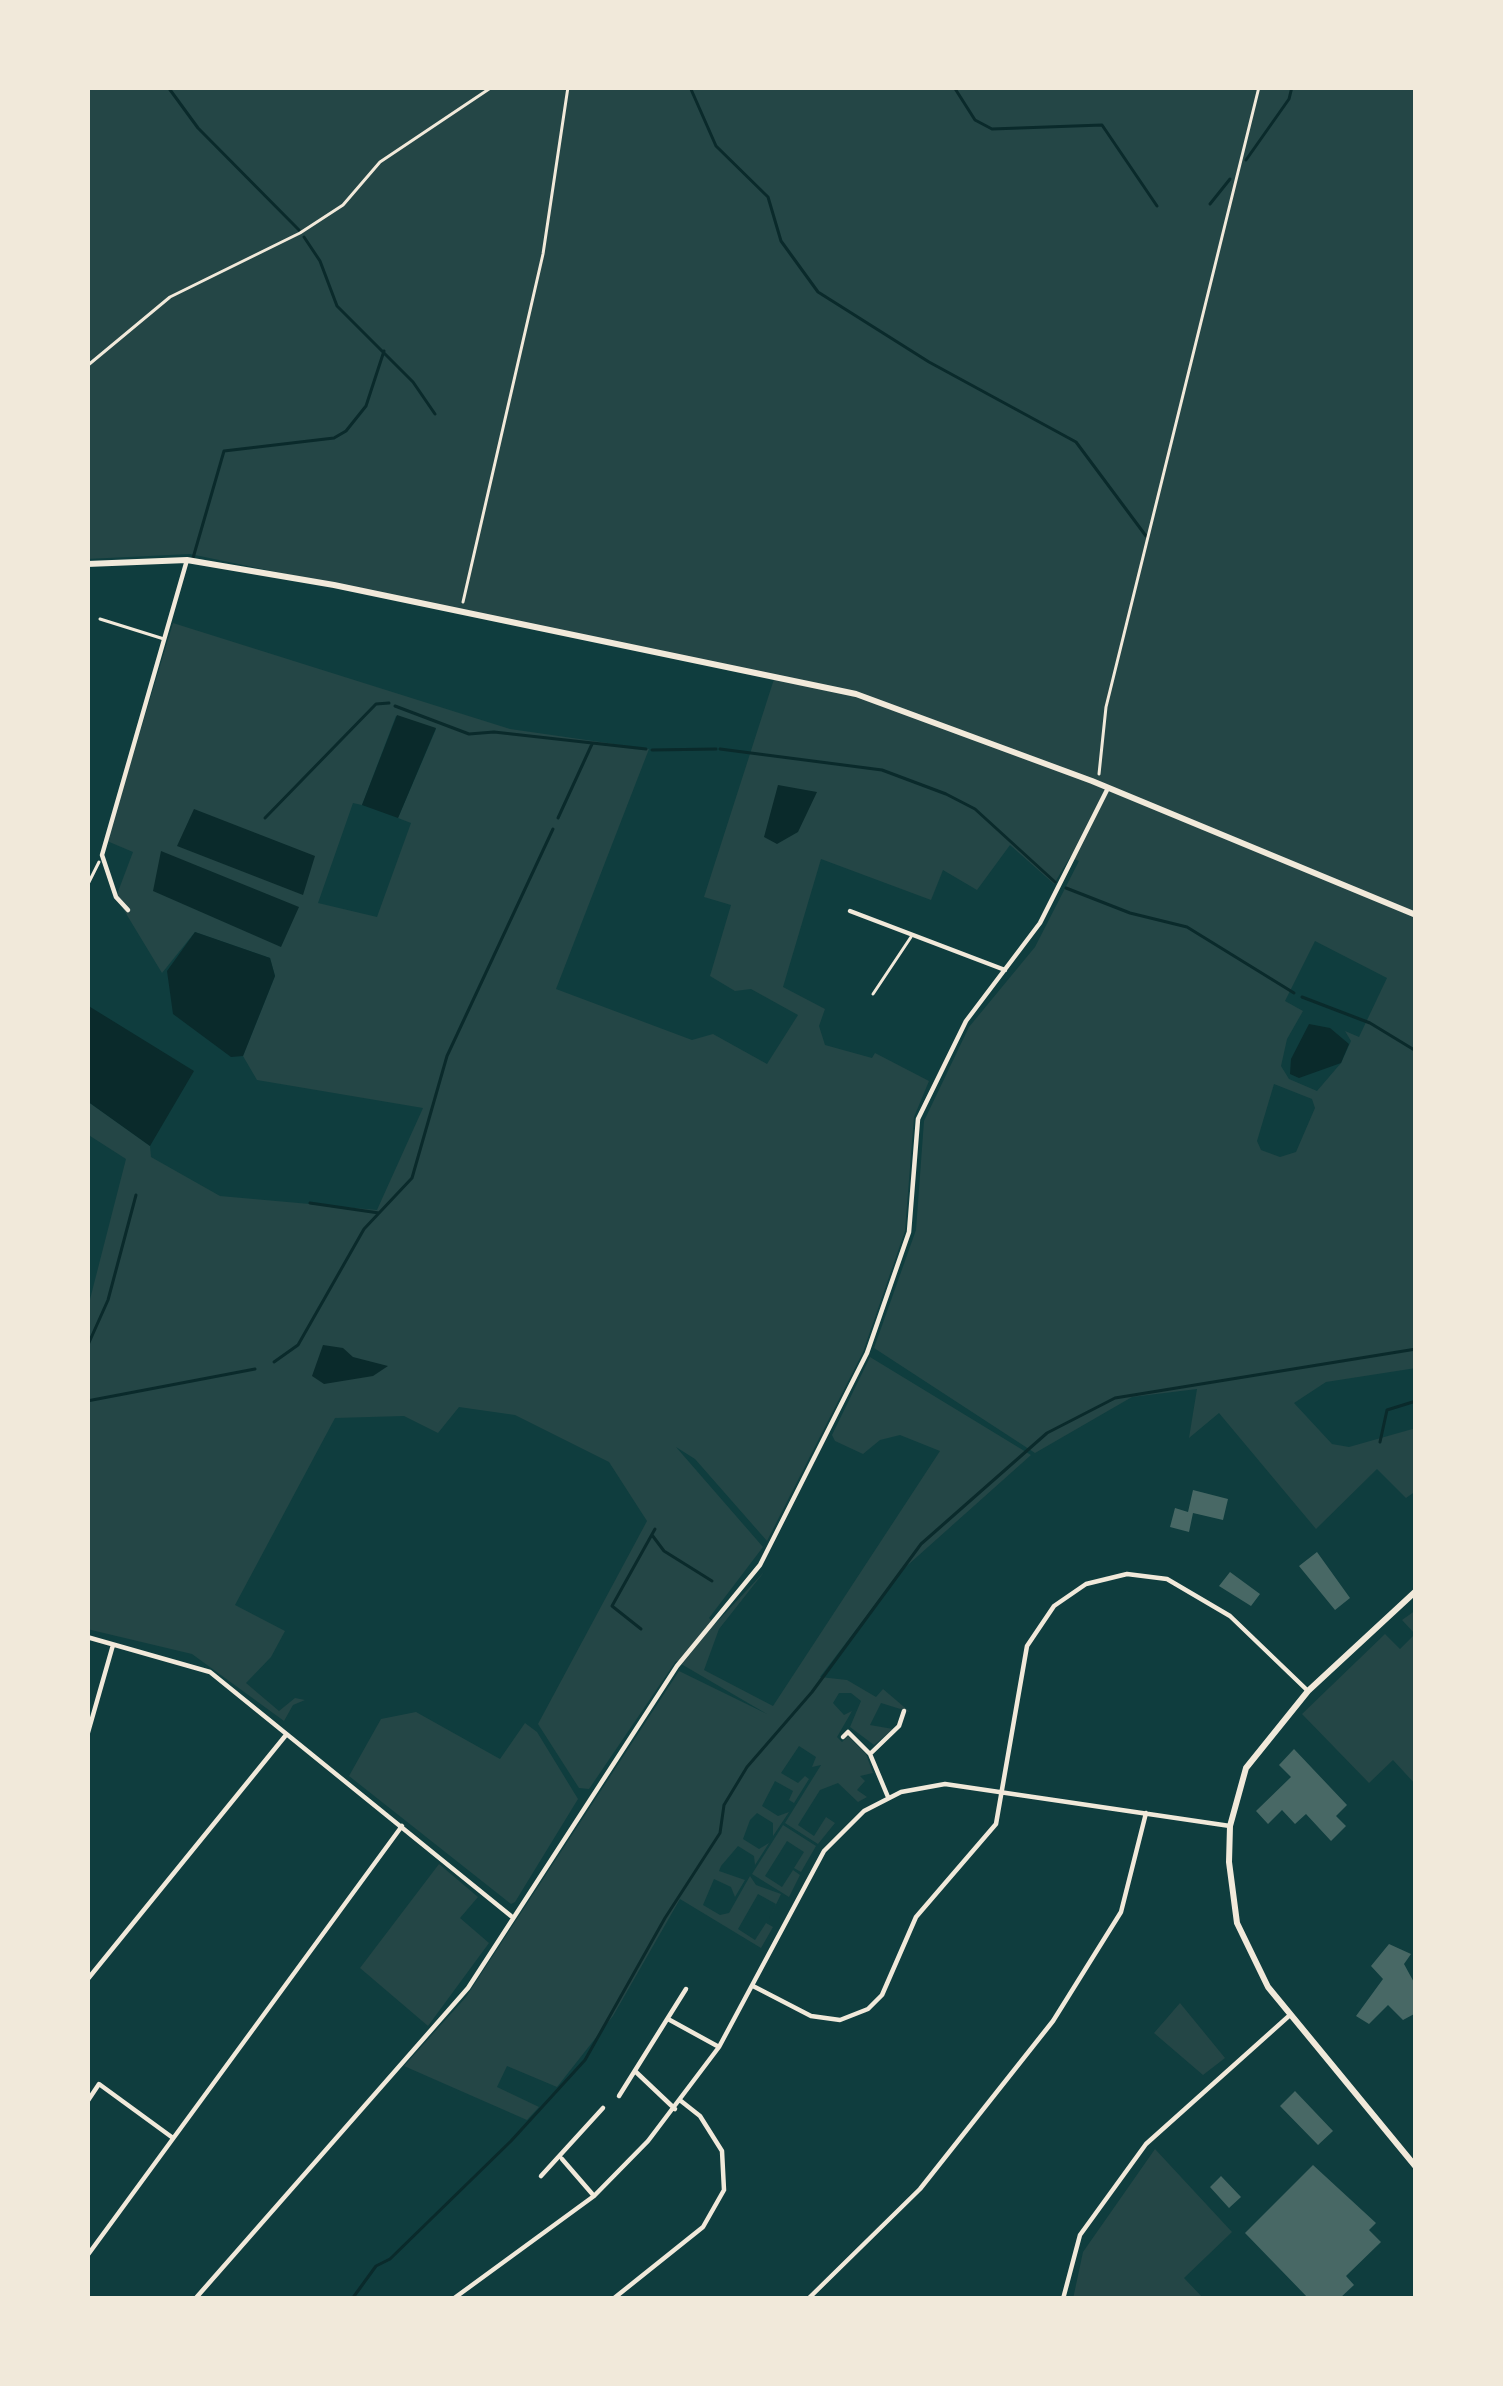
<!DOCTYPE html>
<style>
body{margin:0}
#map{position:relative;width:1503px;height:2386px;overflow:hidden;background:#0f3d3e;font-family:Georgia,serif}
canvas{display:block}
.frame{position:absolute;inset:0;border:90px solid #f1e9da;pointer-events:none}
</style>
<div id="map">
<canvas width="1503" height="2386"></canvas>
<div class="frame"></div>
</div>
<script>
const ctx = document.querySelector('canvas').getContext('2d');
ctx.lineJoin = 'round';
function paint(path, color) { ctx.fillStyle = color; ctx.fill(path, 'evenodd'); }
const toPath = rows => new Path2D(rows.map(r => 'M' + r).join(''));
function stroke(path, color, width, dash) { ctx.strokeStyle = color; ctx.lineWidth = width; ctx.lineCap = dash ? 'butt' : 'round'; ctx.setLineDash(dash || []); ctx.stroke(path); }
const green = toPath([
 [87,87,1416,87,1416,1368,1326,1382,1294,1403,1332,1444,1349,1447,1416,1428,1416,1491,1406,1498,1377,1469,1316,1529,1219,1413,1189,1438,1197,1389,1132,1397,1035,1453,874,1348,916,1230,924,1121,969,1027,1035,947,1079,861,1070,857,1054,884,1010,845,977,890,943,870,931,900,821,859,783,987,825,1009,819,1026,825,1045,872,1058,875,1053,929,1081,914,1117,905,1231,863,1352,767,1541,695,1459,676,1447,763,1547,709,1618,715,1624,764,1572,719,1629,704,1670,773,1706,940,1451,900,1435,880,1440,863,1454,835,1441,832,1435,870,1357,1031,1455,900,1572,820,1677,847,1680,876,1697,883,1689,910,1712,881,1703,870,1725,893,1729,874,1745,850,1727,861,1701,851,1693,839,1693,833,1703,844,1715,852,1711,837,1737,842,1742,848,1736,866,1754,873,1773,860,1776,865,1781,857,1790,867,1797,858,1802,838,1783,820,1790,798,1825,814,1836,826,1817,835,1823,818,1844,785,1823,821,1765,812,1767,816,1757,799,1746,781,1773,798,1783,805,1776,809,1779,794,1803,789,1800,793,1791,775,1781,762,1806,778,1816,789,1812,773,1836,773,1823,757,1813,750,1820,743,1839,759,1849,769,1843,755,1865,754,1856,738,1846,721,1866,719,1871,745,1880,735,1897,731,1887,714,1879,703,1905,720,1915,729,1913,750,1876,756,1885,781,1894,769,1919,776,1904,758,1894,738,1929,755,1940,766,1923,773,1927,761,1948,680,1899,613,2016,557,2087,507,2066,497,2087,539,2107,527,2120,404,2066,466,1997,679,1671,767,1714,676,1661,589,1789,579,1788,538,1724,647,1521,609,1462,515,1415,459,1407,438,1433,404,1416,335,1418,235,1605,285,1631,271,1657,246,1683,279,1711,295,1698,305,1700,293,1705,284,1721,192,1654,87,1629,87,1311,126,1159,87,1134,87,1101,150,1146,151,1157,220,1196,377,1210,423,1108,257,1080,243,1056,275,976,270,958,195,932,162,973,116,897,133,852,107,841,173,623,510,729,649,749,556,989,692,1040,713,1034,767,1064,798,1015,751,989,735,991,710,976,731,905,704,897,775,676,190,554,87,559],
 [396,716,436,729,398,818,411,823,377,917,318,903,353,803,362,805],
 [1315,941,1387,978,1359,1037,1345,1031,1351,1041,1341,1063,1317,1091,1289,1079,1281,1066,1287,1039,1303,1011,1285,1001],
 [1274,1084,1312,1099,1315,1108,1296,1152,1280,1157,1261,1150,1257,1141],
 [1416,1610,1416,1785,1393,1760,1369,1783,1302,1714,1385,1634,1400,1649,1415,1634,1402,1620],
 [416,1712,500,1759,525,1723,537,1732,578,1799,515,1902,511,1904,349,1776,381,1719],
 [783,1825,816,1846,801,1872,794,1868,804,1852,787,1841,765,1876,782,1887,793,1870,800,1875,789,1897,752,1874],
 [439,1864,478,1897,460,1918,489,1943,428,2026,360,1968],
 [1180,2003,1225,2058,1203,2075,1154,2033],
 [1155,2149,1232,2232,1184,2278,1204,2299,1073,2299,1083,2252]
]);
const water = toPath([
 [397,715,436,728,398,818,362,805],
 [778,785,817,792,798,832,777,844,764,837],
 [194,809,315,856,303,895,177,846],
 [161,851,299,907,281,947,153,891],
 [195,932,270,958,275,976,243,1056,231,1057,173,1014,167,971],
 [87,1005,194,1071,150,1146,87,1101],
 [1309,1024,1330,1028,1349,1044,1341,1063,1299,1078,1290,1074,1291,1059],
 [323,1345,343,1348,353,1357,388,1366,373,1376,324,1384,312,1376]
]);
const stream = toPath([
 [168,87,198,128,299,230],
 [690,87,716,146,768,197,781,241,818,292,929,362,1076,442,1146,536],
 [954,87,975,120,992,129,1102,125,1157,206],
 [1246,160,1289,99,1292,87],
 [1210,204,1230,179],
 [304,237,320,261,337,306,413,382,435,414],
 [193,558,224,451,334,438,346,431,366,406,384,351],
 [395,706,469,734,494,732,646,749],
 [720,749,882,770,946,794,975,809,1055,882],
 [652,750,716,749],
 [265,818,376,704,389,703],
 [558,818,592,744],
 [1066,888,1130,913,1187,927,1294,993],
 [1302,997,1370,1023,1416,1051],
 [310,1203,379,1213],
 [87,1347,108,1300,136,1195],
 [274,1362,298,1345,364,1229,412,1178,447,1056,553,829],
 [87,1401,255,1369],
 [1380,1442,1387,1410,1416,1401],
 [652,1535,664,1551,712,1581],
 [641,1629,612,1606,655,1529],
 [352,2299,376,2266,390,2259,511,2141,585,2060,665,1918,720,1833,724,1805,747,1767,812,1692,921,1544,1047,1433,1115,1398,1416,1349]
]);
const building = toPath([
 [1193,1490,1228,1499,1223,1520,1193,1513,1189,1532,1170,1527,1175,1508,1188,1512],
 [1317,1552,1350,1598,1335,1610,1299,1566],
 [1230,1572,1260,1594,1251,1606,1219,1586],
 [1294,1749,1347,1805,1336,1816,1346,1826,1331,1841,1306,1814,1295,1824,1282,1810,1268,1824,1256,1811,1291,1777,1279,1765],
 [1389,1944,1411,1954,1404,1964,1416,1986,1416,2013,1403,2020,1388,2005,1369,2024,1356,2016,1383,1979,1371,1966],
 [1295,2091,1333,2131,1318,2145,1280,2106],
 [1313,2165,1376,2223,1369,2230,1381,2242,1346,2276,1354,2285,1339,2299,1309,2299,1245,2233],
 [1221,2176,1241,2197,1229,2208,1210,2187]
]);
const path = toPath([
 [87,366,170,297,300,233,343,205,380,162,492,87],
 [463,602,543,254,568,87],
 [1099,774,1106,707,1259,87],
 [87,886,99,862]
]);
const service = toPath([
 [100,619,164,639],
 [873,994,911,937]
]);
const minor = toPath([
 [128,910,116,897,102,855,187,560],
 [850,911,1005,970],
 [87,1637,210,1672,511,1916],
 [87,1736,113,1645],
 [843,1737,848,1732,870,1754,888,1797],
 [870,1754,899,1726,904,1711],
 [87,1980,286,1735],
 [753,1986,811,2016,840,2020,868,2009,882,1995,916,1917,996,1824,1027,1646,1054,1606,1086,1584,1127,1574,1167,1579,1230,1616,1308,1691],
 [668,2019,719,2047],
 [636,2072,675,2109],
 [619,2096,686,1989],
 [87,2102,99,2084,173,2138],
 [562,2159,594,2196],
 [541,2176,603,2108],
 [87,2256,402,1826],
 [195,2299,468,1988,677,1666,760,1565,867,1353,909,1232,918,1119,966,1021,1040,923,1108,788],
 [453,2299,594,2196,648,2141,719,2047,824,1851,864,1811,901,1792,945,1784,1230,1826],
 [613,2299,703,2227,724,2190,722,2151,700,2116,681,2101],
 [808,2299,920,2189,1053,2021,1121,1912,1146,1813],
 [1063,2299,1080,2235,1146,2144,1290,2015]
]);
const tertiary = toPath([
 [1416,1591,1308,1691,1246,1768,1230,1826,1229,1862,1237,1923,1268,1987,1416,2167]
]);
const secondary = toPath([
 [87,564,187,560,334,585,856,694,1092,781,1416,915]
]);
paint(green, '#244646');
paint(water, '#0a2a2b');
stroke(stream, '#0a2a2b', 3);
paint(building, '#486865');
stroke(path, '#f1e9da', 3);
stroke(service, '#f1e9da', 3);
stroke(minor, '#f1e9da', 4.5);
stroke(tertiary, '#f1e9da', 6);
stroke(secondary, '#f1e9da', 6);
</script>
